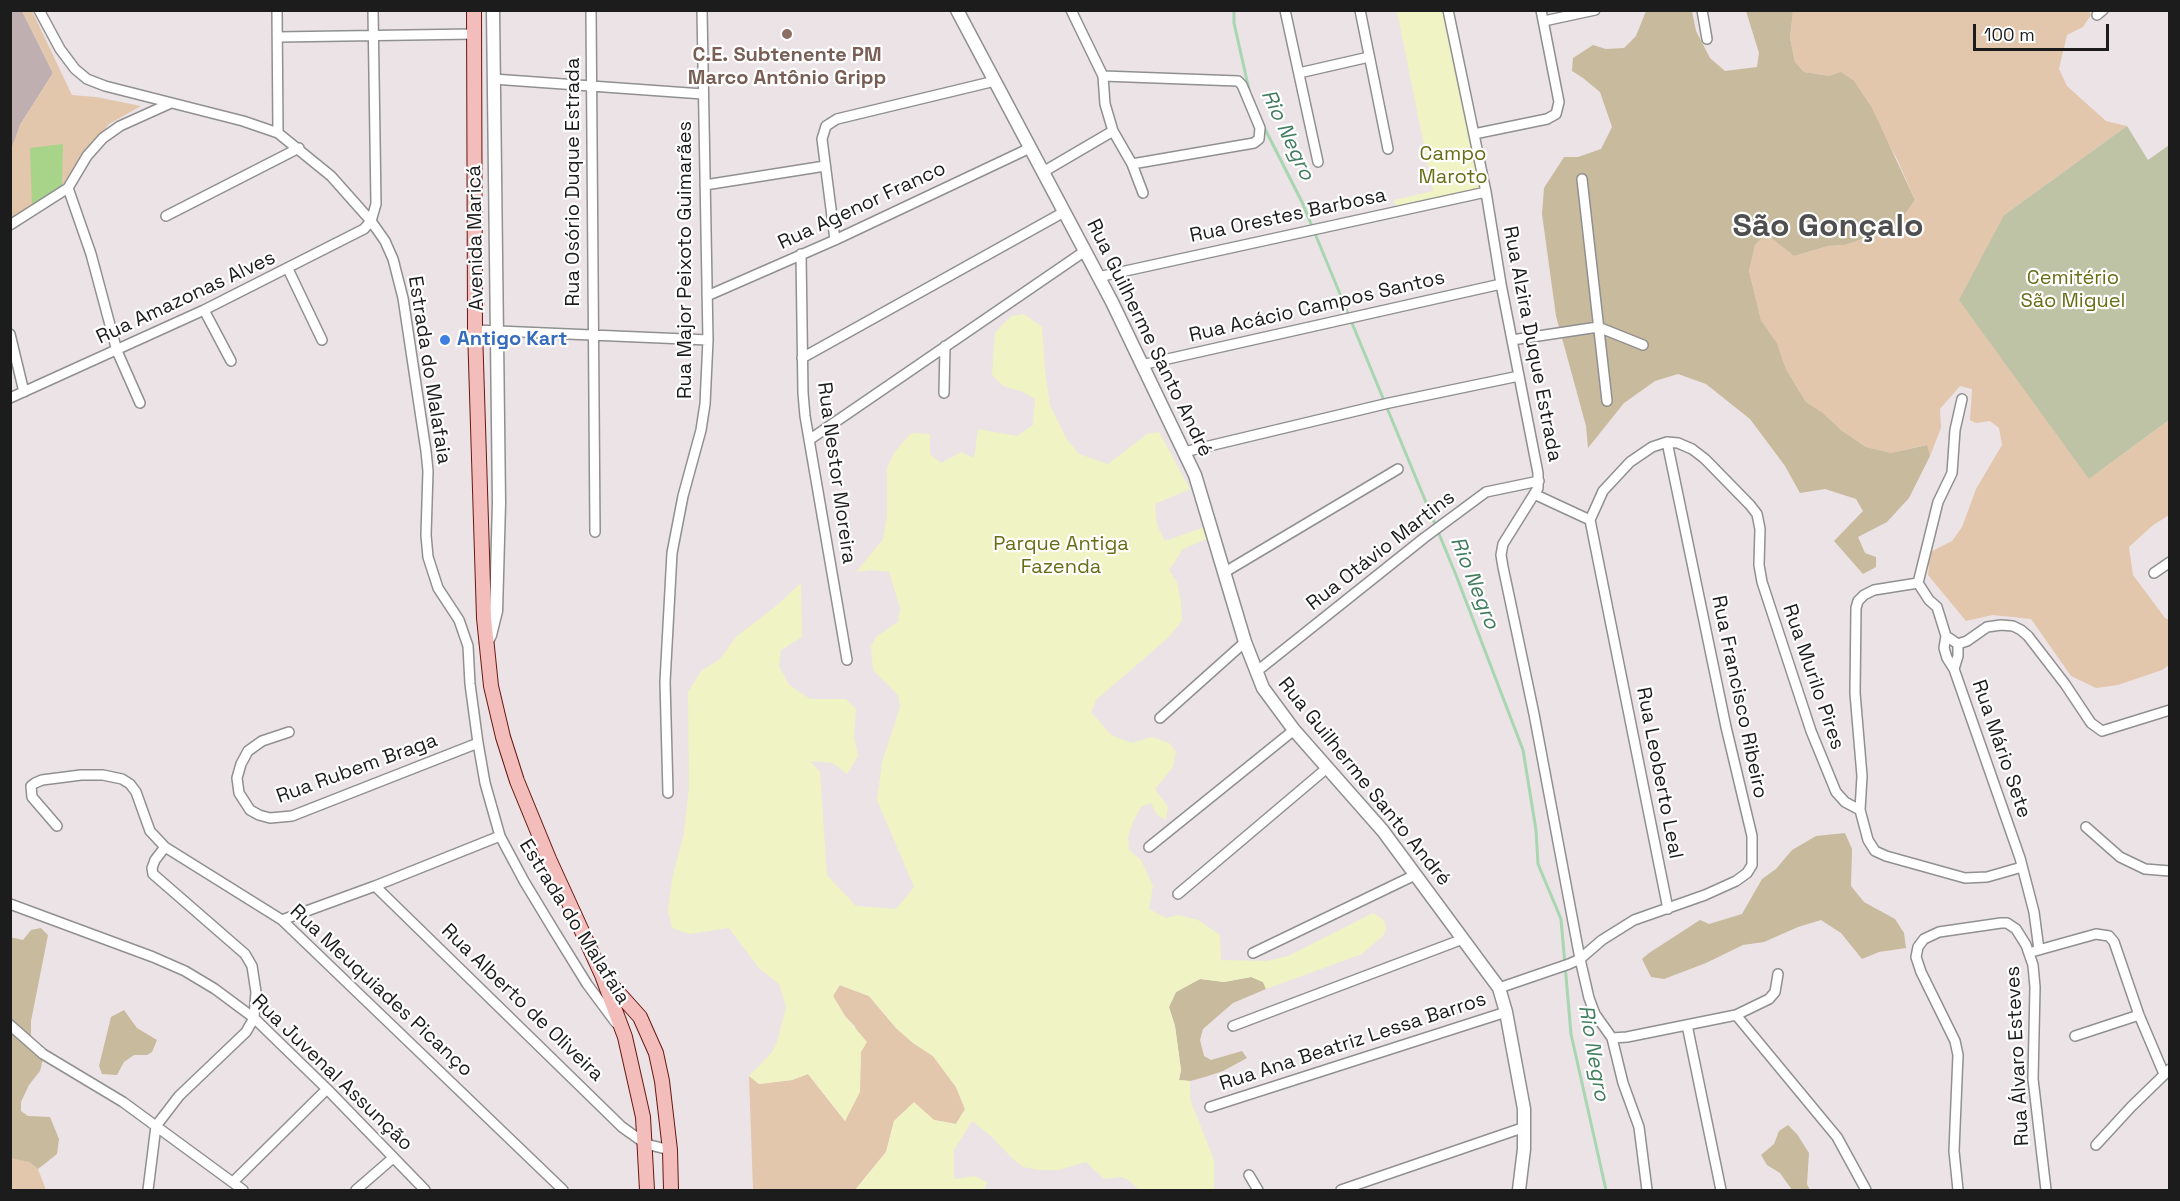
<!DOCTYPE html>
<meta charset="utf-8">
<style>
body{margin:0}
#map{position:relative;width:2180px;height:1201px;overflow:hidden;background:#ece3e6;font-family:"Space Grotesk",sans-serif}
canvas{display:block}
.frame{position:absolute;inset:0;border:12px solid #1c1c1c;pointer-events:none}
.scale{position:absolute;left:1973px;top:24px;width:136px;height:27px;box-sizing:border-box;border:3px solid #1c1c1c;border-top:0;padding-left:8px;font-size:18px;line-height:21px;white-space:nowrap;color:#1c1c1c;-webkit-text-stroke:4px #fff;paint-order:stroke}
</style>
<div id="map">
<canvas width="2180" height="1201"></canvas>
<div class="frame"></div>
<div class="scale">100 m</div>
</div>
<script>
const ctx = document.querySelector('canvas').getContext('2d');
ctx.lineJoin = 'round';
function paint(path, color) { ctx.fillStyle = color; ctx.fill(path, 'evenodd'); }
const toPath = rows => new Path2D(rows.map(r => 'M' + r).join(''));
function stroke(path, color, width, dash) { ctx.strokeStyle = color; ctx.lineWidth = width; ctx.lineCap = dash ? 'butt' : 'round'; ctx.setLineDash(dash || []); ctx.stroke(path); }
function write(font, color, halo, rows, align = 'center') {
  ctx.font = font + ' "Space Grotesk",sans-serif'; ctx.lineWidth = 4.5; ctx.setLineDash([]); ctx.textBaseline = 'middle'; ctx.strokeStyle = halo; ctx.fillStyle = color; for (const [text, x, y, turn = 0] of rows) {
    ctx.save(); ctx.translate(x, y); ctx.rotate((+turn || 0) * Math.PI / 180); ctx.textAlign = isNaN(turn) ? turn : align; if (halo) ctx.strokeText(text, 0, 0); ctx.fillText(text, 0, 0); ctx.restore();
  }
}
const construction = toPath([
 [11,11,22,11,53,73,20,125,11,152]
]);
const grass = toPath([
 [22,11,32,11,72,95,96,97,141,106,109,124,78,163,62,188,11,219,10,152,20,125,53,73],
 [1793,11,2089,11,2091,15,2083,27,2067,35,2059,69,2067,86,2106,121,2127,126,2004,215,2089,479,2169,420,2169,515,2152,526,2129,547,2133,575,2165,618,2169,620,2169,665,2162,670,2118,685,2096,688,2071,676,2031,619,1993,615,1966,621,1928,575,1930,552,1952,541,1962,527,1976,489,2002,445,1999,428,1990,421,1976,423,1970,420,1972,389,1960,386,1940,409,1941,428,1930,456,1926,445,1891,453,1866,447,1841,430,1823,413,1806,402,1786,369,1777,343,1761,320,1749,271,1755,245,1766,234,1794,256,1828,246,1845,245,1895,228,1915,200,1898,161,1886,139,1830,76,1804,72,1795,62,1790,38],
 [839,985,869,996,896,1028,913,1043,933,1056,956,1087,965,1109,956,1124,934,1120,914,1103,894,1121,886,1152,855,1190,753,1190,749,1076,759,1084,792,1080,808,1074,845,1121,859,1092,861,1052,855,1026,845,1016,833,996],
 [13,1157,29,1162,38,1169,46,1190,11,1190,11,1158]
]);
const forest = toPath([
 [1646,11,1692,11,1696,31,1710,58,1725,71,1757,67,1759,53,1746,11,1793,11,1790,38,1795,62,1804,72,1830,76,1841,72,1854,81,1872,108,1915,200,1895,228,1845,245,1828,246,1794,256,1766,234,1755,245,1749,271,1761,320,1777,343,1786,369,1806,402,1823,413,1841,430,1866,447,1891,453,1927,445,1930,456,1909,498,1887,522,1858,537,1865,553,1876,557,1876,567,1863,574,1834,541,1863,511,1856,499,1825,489,1800,493,1785,466,1750,419,1706,384,1678,374,1655,381,1624,403,1588,448,1586,426,1556,316,1542,214,1544,188,1564,157,1578,157,1601,149,1612,127,1600,92,1583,78,1572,71,1573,58,1593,45,1606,49,1624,48,1636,36],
 [1845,833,1852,849,1851,886,1864,902,1895,919,1904,933,1906,948,1879,952,1862,959,1841,933,1821,920,1798,927,1764,942,1743,945,1706,963,1664,979,1651,977,1642,959,1649,953,1700,920,1709,924,1742,914,1762,879,1776,869,1792,850,1816,836],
 [41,928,48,935,31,1021,31,1046,43,1059,40,1071,29,1085,21,1102,21,1111,28,1116,50,1117,59,1139,57,1154,38,1169,29,1162,11,1158,10,937,23,940,31,930],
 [1251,977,1263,982,1266,989,1233,1003,1203,1029,1200,1040,1204,1056,1211,1060,1242,1051,1247,1058,1223,1071,1205,1077,1190,1081,1179,1080,1181,1070,1175,1026,1169,1007,1176,992,1200,979,1224,982],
 [124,1010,137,1028,157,1040,152,1052,147,1055,134,1055,124,1062,117,1075,102,1074,99,1066,111,1017],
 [1788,1125,1797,1134,1809,1153,1807,1184,1810,1190,1792,1190,1780,1173,1767,1165,1761,1155,1774,1144,1779,1131]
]);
const cemetery = toPath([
 [2127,126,2148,160,2169,145,2169,420,2089,479,1959,300,2004,215]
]);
const park = toPath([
 [1397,11,1444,11,1482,190,1396,209,1394,200,1433,191],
 [1024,314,1042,327,1045,370,1050,405,1066,438,1079,454,1108,464,1147,434,1159,432,1190,489,1155,504,1157,525,1165,541,1205,527,1209,538,1183,549,1169,570,1177,582,1181,602,1182,621,1169,637,1096,700,1091,712,1111,735,1131,743,1152,737,1169,743,1176,752,1173,767,1155,789,1168,807,1166,820,1157,815,1151,803,1141,807,1133,822,1128,836,1129,850,1141,860,1153,886,1149,909,1166,918,1179,915,1198,920,1220,935,1221,960,1267,961,1288,956,1373,913,1384,920,1386,929,1383,936,1362,954,1266,989,1263,982,1251,977,1224,982,1200,979,1176,992,1169,1007,1175,1026,1181,1070,1179,1080,1190,1081,1190,1099,1214,1160,1214,1190,1139,1190,1130,1181,1122,1177,1104,1179,1086,1162,1059,1170,1039,1170,1023,1167,1011,1157,992,1137,972,1121,954,1150,954,1179,975,1176,987,1182,984,1190,855,1190,886,1152,894,1121,914,1102,934,1120,956,1124,965,1109,956,1087,933,1056,913,1043,896,1028,869,996,840,985,833,996,845,1016,867,1042,861,1052,860,1092,845,1121,808,1074,792,1080,759,1084,749,1076,772,1052,777,1042,786,1007,779,984,758,967,729,928,689,934,672,928,668,911,672,879,684,833,689,787,688,692,701,671,720,659,736,637,776,606,801,583,802,637,781,650,779,666,789,685,810,699,846,699,856,709,854,736,858,756,847,774,833,763,810,761,820,772,827,875,856,906,896,909,914,887,877,800,882,762,900,707,898,695,873,670,871,646,876,637,898,622,900,608,889,572,872,570,856,572,883,539,887,516,887,468,894,453,911,433,930,434,930,454,941,463,961,452,974,458,978,429,1017,436,1033,425,1035,399,1023,392,1003,386,992,375,995,333,1011,316]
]);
const pitch = toPath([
 [63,144,62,188,32,207,30,148]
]);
const stream = toPath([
 [1234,10,1234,23,1250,94],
 [1263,125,1302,202,1456,575,1523,750,1536,830,1538,864,1561,919,1571,1034,1606,1190]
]);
const minor = toPath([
 [39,10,60,49,75,69,87,79,105,86,243,121,278,133,331,176,371,221,385,241,393,259,403,298,426,451,428,471,426,535,428,557,438,588,459,620,468,646,470,684,478,743,485,783,500,836,524,881,553,929,587,984,616,1023],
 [277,10,278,133],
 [591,10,595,532],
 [1071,10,1103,76,1105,104,1113,131,1132,164,1143,193],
 [1285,10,1318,162],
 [1360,10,1388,149],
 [1448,10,1486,192,1501,284,1538,473,1538,488,1503,544,1501,555,1503,567,1534,714,1580,959,1589,998,1595,1014,1612,1038,1623,1083,1639,1127,1647,1190],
 [1702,10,1707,39],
 [2097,15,2103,10],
 [1544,21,1595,10],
 [278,37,474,34],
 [1299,73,1369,57],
 [1103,76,1238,81,1242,85,1260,128,1259,139,1254,143,1132,164],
 [493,79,703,94],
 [1474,134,1547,119,1556,114,1559,102,1541,10],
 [1043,172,1113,131],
 [1582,179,1607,401],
 [705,185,825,166],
 [166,216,299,148],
 [10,225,68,188],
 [835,240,822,139,826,126,837,119,995,81],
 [801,254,803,393,805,416,847,660],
 [288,269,322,340],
 [1098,277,1486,192],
 [707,296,835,240,1030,148],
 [204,310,231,361],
 [475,330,708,340],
 [10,334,24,392],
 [1512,340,1598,327,1643,345],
 [802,358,1064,212],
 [1141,365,1501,284],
 [944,393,945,346],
 [10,398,204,310,364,229,371,221,376,204,373,10],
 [1962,399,1955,430,1952,473,1938,502,1918,583,1929,600,1937,607,1946,636,1958,644,1958,656,1954,669,2020,858,2034,912,2039,950],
 [140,403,117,351,91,254,68,188,87,156,103,138,120,126,171,103],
 [809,440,1085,251],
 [1184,452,1389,403,1519,376],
 [1534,494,1590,520],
 [1590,520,1603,491,1630,462,1652,447,1667,442,1678,443,1692,449,1705,459,1750,505,1757,514,1760,529,1759,565,1762,582,1811,731,1836,792,1845,802,1860,810],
 [1590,520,1668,909],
 [1225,572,1398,469],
 [2154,573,2170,562],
 [1918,583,1874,590,1864,595,1858,601,1856,608,1855,693,1862,776,1860,810,1868,840,1875,851,1886,856,1965,878,1987,877,2022,867],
 [1946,636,1944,648,1947,658,1954,669],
 [1958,644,1967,641,1987,627,2001,625,2013,626,2021,630,2028,636,2065,684,2091,723,2102,731,2170,710],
 [1256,672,1424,538,1486,492,1539,481],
 [1160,718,1245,642],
 [289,732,262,741,248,751,241,764,237,778,239,793,250,810,259,815,270,818,292,816,478,743],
 [668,793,665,682,672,553,683,496,701,430,705,404,708,340,702,10],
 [57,826,32,797,31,786,35,783,42,780,81,775,103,775,122,779,130,784,136,792,150,831,165,847,282,920,563,1190],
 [2086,827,2120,857,2145,869,2170,871],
 [1149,847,1294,730],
 [375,886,622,1127,646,1144,670,1150],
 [1178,894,1327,768],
 [10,904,153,957,185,971,215,989,254,1018,327,1089,425,1190],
 [282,920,375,886,500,836],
 [2035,951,2096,934,2109,936,2114,942,2139,1015,2164,1074],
 [1253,953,1415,875],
 [1499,988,1569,964,1580,959,1602,940,1634,920,1705,895,1736,881,1747,873,1752,865,1752,836,1726,727,1667,442],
 [1736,1015,1837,1137,1866,1190],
 [10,1025,43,1054,123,1102,243,1190],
 [1687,1025,1721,1190],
 [1233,1026,1463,939],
 [2075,1036,2139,1015],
 [1612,1038,1627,1037,1736,1015,1769,999,1775,992,1778,974],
 [1210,1107,1506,1012],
 [2096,1145,2131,1107,2170,1069],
 [1249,1175,1258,1190],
 [233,1182,327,1089],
 [148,1190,156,1126,179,1096,246,1032,254,1018,256,992,252,966,245,954,153,874,152,868,155,860,165,847],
 [356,1190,393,1158],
 [1341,1190,1525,1127],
 [1958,1190,1954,1151,1958,1055,1955,1041,1921,972,1916,957,1918,947,1924,939,1939,932,2001,923,2007,923,2016,929,2026,945,2033,965,2035,987,2033,1079,2046,1190]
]);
const tertiary = toPath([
 [957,10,1112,302,1195,475,1245,642,1263,688,1294,730,1383,831,1499,988,1506,1012,1524,1109,1524,1149,1519,1190],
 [486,643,490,635,496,611,499,503,493,10]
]);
const secondary = toPath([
 [474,10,475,330,484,618,491,686,503,737,517,781,549,859,602,975,625,1037,643,1117,647,1190],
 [606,979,640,1017,656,1053,662,1081,670,1150,671,1190]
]);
const markers = [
 [787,34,6,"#8d6e63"],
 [445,340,6,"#3f7fe0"]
];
const educationNames = [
 ["C.E. Subtenente PM",787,56],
 ["Marco Antônio Gripp",787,79]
];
const parkNames = [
 ["Campo",1453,155],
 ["Maroto",1453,178],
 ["Cemitério",2073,279],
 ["São Miguel",2073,302],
 ["Parque Antiga",1061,545],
 ["Fazenda",1061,568]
];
const streetNames = [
 ["Rua Osório Duque Estrada",574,182,-90],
 ["Rua Agenor Franco",862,206,-25],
 ["Rua Orestes Barbosa",1288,216,-12],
 ["Avenida Maricá",476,238,-91],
 ["Rua Major Peixoto Guimarães",686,260,-90],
 ["Rua Amazonas Alves",186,298,-25],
 ["Rua Acácio Campos Santos",1317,307,-13],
 ["Rua Guilherme Santo André",1149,338,64],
 ["Rua Alzira Duque Estrada",1532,344,79],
 ["Estrada do Malafaia",429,370,81],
 ["Rua Nestor Moreira",836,473,82],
 ["Rua Otávio Martins",1381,551,-38],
 ["Rua Murilo Pires",1813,677,71],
 ["Rua Francisco Ribeiro",1739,697,78],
 ["Rua Mário Sete",2001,749,71],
 ["Rua Rubem Braga",357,769,-20],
 ["Rua Leoberto Leal",1659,773,79],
 ["Rua Guilherme Santo André",1364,782,51],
 ["Estrada do Malafaia",574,922,58],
 ["Rua Meuquiades Picanço",381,991,43],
 ["Rua Alberto de Oliveira",522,1003,44],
 ["Rua Ana Beatriz Lessa Barros",1353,1042,-18],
 ["Rua Álvaro Esteves",2018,1056,-93],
 ["Rua Juvenal Assunção",332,1073,44]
];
const shopNames = [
 ["Antigo Kart",457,340]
];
const waterNames = [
 ["Rio Negro",1287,135,65],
 ["Rio Negro",1474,583,68],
 ["Rio Negro",1593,1053,80]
];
const townNames = [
 ["São Gonçalo",1828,227]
];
paint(construction, '#c0afb0');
paint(grass, '#e2c7ad');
paint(forest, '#c8ba9c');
paint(cemetery, '#bfc3a6');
paint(park, '#f0f3c3');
paint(pitch, '#a7d488');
stroke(stream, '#a7d6b1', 3);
stroke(minor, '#909090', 12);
stroke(tertiary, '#909090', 15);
stroke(secondary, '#671810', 16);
stroke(minor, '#fff', 9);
stroke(tertiary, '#fff', 12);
stroke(secondary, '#f2bdbb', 14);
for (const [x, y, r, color] of markers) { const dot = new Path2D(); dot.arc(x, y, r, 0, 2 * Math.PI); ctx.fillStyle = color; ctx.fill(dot); stroke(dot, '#fff', 2); }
write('bold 20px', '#785e54', '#fff', educationNames);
write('20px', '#686e16', '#fff', parkNames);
write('20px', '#1c1c1c', '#fff', streetNames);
write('bold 20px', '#366cbe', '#fff', shopNames, 'left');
write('italic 21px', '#427d5f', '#fff', waterNames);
write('bold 32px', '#4f4f4f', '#fff', townNames);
</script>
